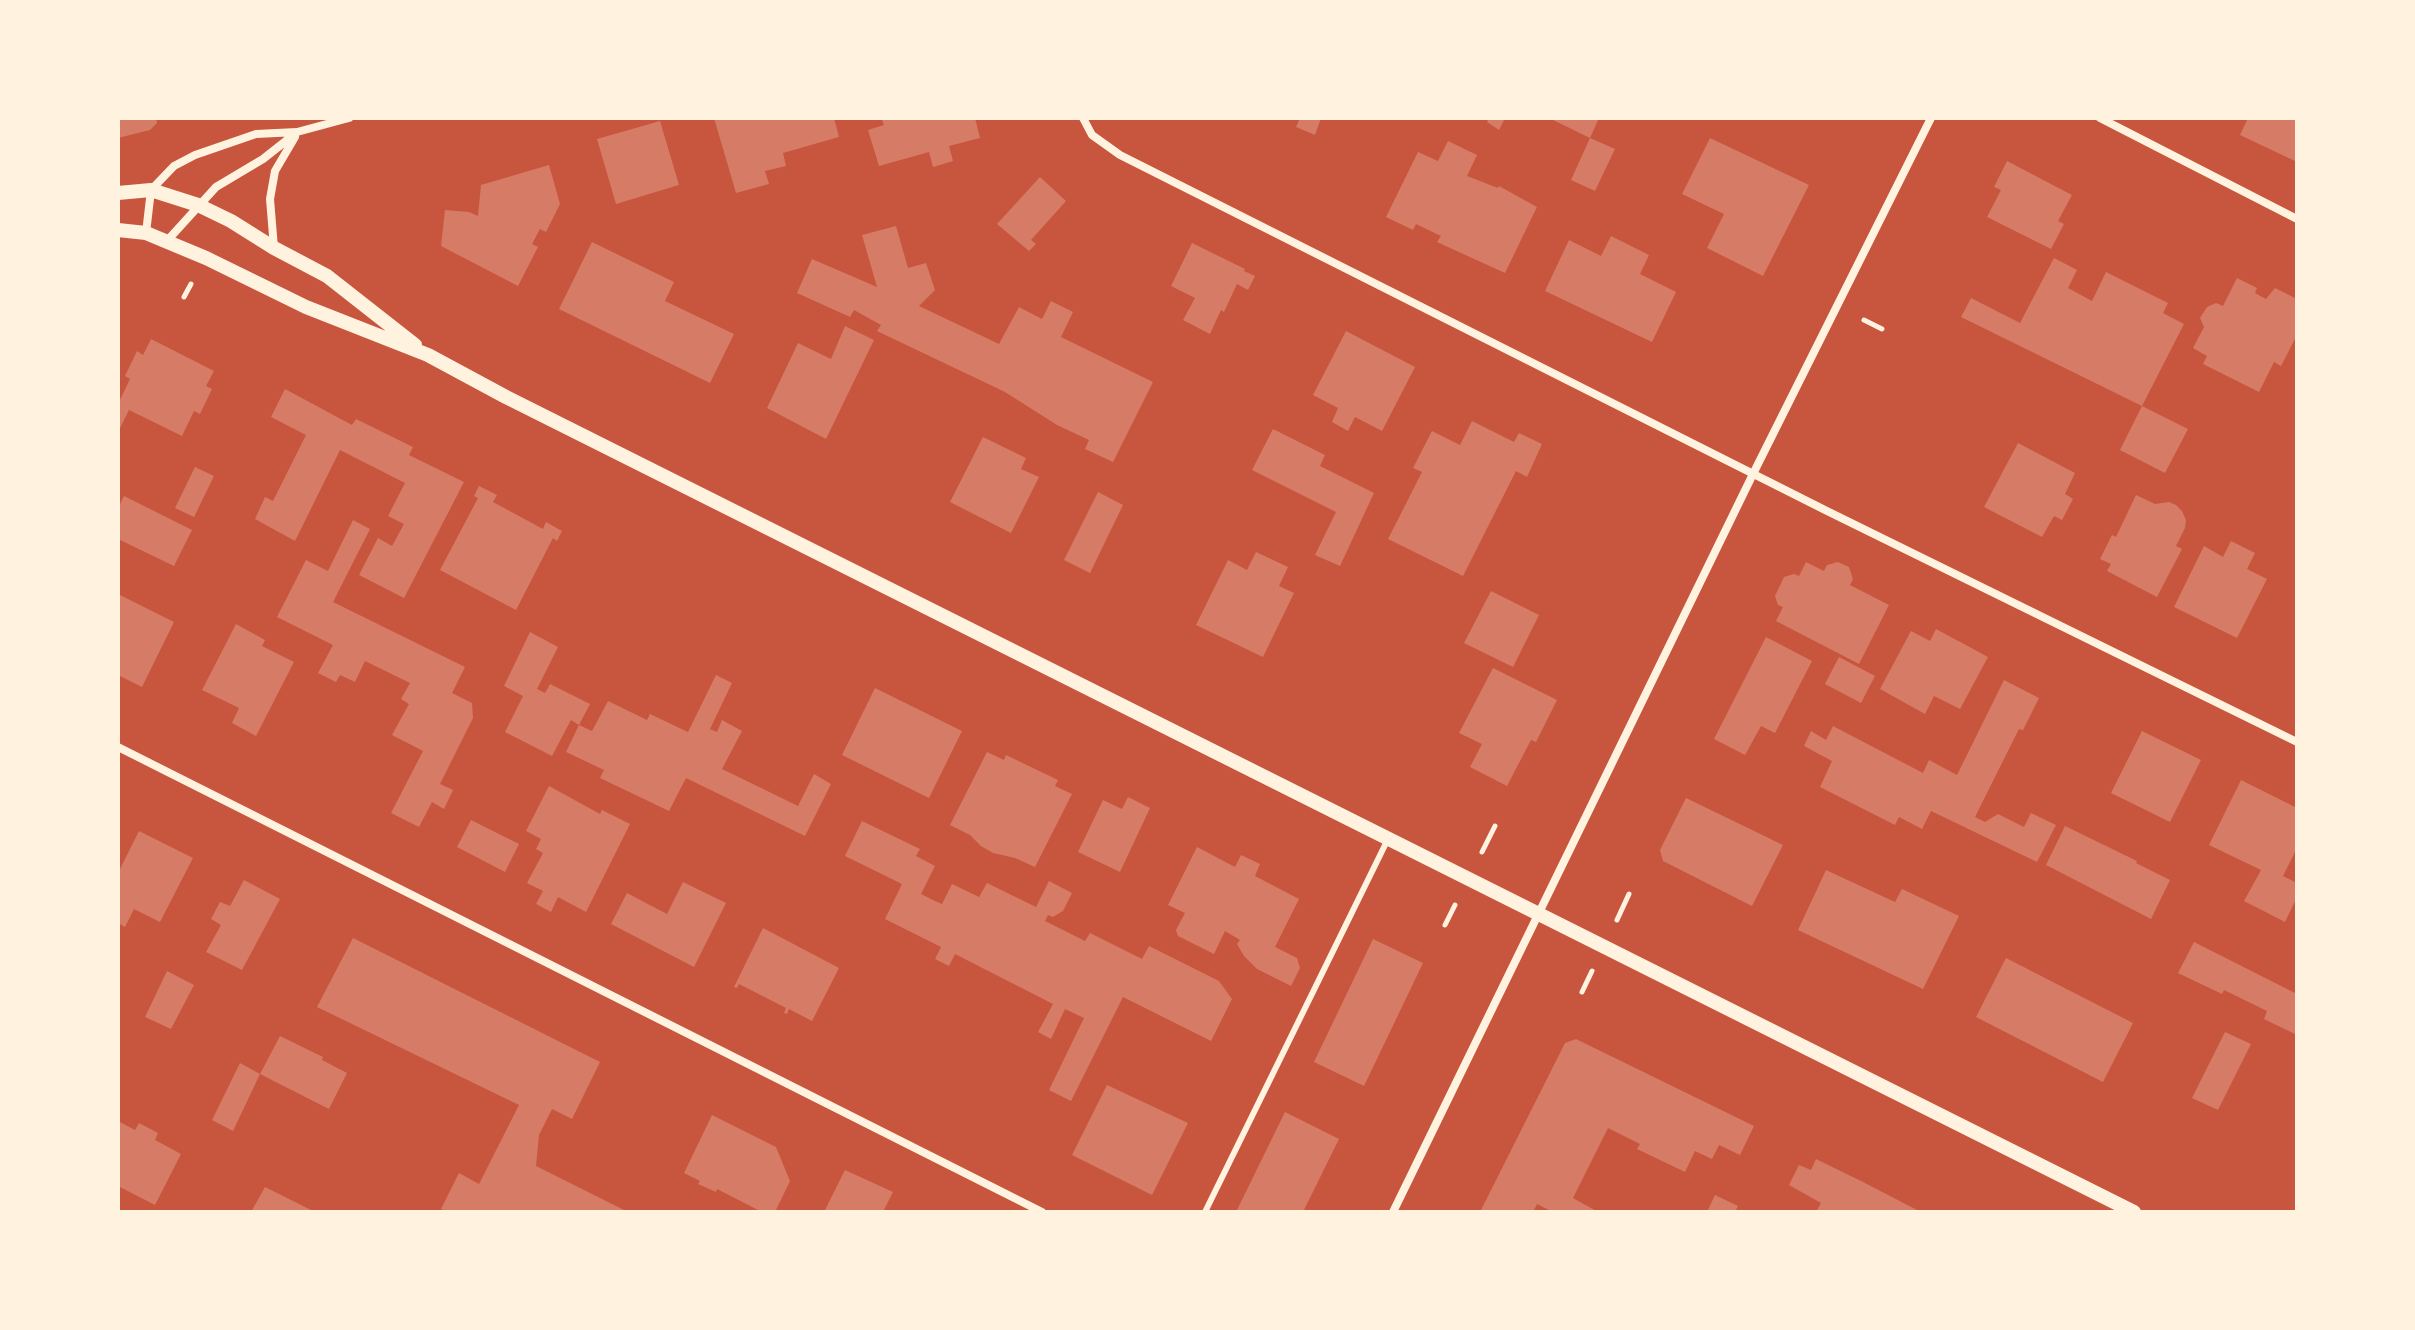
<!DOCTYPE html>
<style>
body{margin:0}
#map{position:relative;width:2415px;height:1330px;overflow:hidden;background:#c8553d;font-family:Lato,sans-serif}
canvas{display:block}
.frame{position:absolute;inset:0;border:120px solid #fff3e0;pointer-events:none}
</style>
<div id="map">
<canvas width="2415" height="1330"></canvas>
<div class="frame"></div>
</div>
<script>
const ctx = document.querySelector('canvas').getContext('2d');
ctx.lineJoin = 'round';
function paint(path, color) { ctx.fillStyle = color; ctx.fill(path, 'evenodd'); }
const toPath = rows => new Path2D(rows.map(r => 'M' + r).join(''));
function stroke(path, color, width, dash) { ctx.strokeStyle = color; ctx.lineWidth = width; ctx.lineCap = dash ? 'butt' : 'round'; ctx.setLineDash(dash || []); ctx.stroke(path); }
const building = toPath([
 [118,118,156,118,157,123,150,130,118,138],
 [714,118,834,118,839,137,783,153,786,166,765,171,769,184,736,193],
 [881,118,975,118,980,138,949,146,953,161,933,167,929,152,879,166,868,130,884,125],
 [1300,118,1321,118,1315,135,1296,127],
 [1489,118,1505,118,1499,130,1487,122],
 [1549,118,1599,118,1590,138],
 [2248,118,2297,118,2297,162,2240,135],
 [660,121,679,185,616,204,597,139],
 [1590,138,1615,149,1595,191,1571,180],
 [1710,138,1809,185,1763,276,1707,248,1724,214,1682,194],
 [1448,141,1477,155,1467,176,1498,188,1499,186,1537,207,1505,273,1437,242,1441,236,1416,224,1413,230,1386,217,1418,152,1438,161],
 [2007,161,2072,195,2058,221,2064,224,2051,249,1987,217,2001,190,1994,187],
 [549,165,560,204,546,232,540,229,532,244,538,247,518,286,441,246,445,210,469,212,478,216,481,185],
 [1040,177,1066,201,1031,240,1036,244,1029,251,997,224],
 [896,226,908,268,926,263,935,290,919,306,999,344,1019,307,1042,319,1051,301,1073,312,1061,337,1153,382,1113,462,1085,449,1089,440,1057,425,1005,392,877,331,881,325,854,310,850,317,797,293,812,259,877,287,862,235],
 [1611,236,1649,255,1640,274,1676,292,1652,342,1545,291,1569,240,1601,256],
 [592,242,674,282,665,301,734,334,710,383,559,309],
 [1192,243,1245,269,1244,271,1255,276,1248,290,1237,284,1224,312,1221,310,1210,334,1183,320,1195,298,1171,286],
 [2054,258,2077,270,2068,288,2092,301,2106,272,2168,303,2163,313,2184,324,2142,406,1961,317,1971,298,2020,323],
 [2237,278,2257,288,2255,293,2266,299,2275,288,2297,299,2297,335,2281,366,2274,362,2259,392,2203,364,2207,356,2193,348,2204,327,2200,318,2207,307,2216,303,2223,306],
 [845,326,874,340,826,439,767,408,798,343,831,359],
 [1346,331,1415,367,1382,431,1355,417,1348,431,1332,422,1338,408,1313,395],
 [151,339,214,371,206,386,212,389,200,414,194,411,182,436,129,410,118,432,118,404,130,379,125,376,137,351,143,355],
 [285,389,352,425,356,419,413,447,409,455,464,482,404,598,359,575,378,538,392,546,404,524,388,516,405,483,340,450,295,541,255,519,265,497,273,501,306,435,271,417],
 [2142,406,2188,429,2165,473,2120,450],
 [1472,421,1514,442,1519,433,1542,444,1527,477,1516,471,1463,576,1388,539,1422,472,1413,468,1432,431,1460,445],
 [1273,429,1325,455,1320,466,1374,493,1340,566,1315,555,1336,512,1252,470],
 [983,437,1026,458,1021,469,1039,477,1011,533,950,502],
 [2018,443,2075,473,2065,494,2073,499,2062,520,2054,516,2042,537,1984,507],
 [195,467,214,476,194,517,175,508],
 [479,486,497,495,493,502,543,529,546,522,562,531,557,541,553,538,516,610,440,570,478,498,474,496],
 [1098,492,1123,505,1090,573,1064,560],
 [2136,495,2155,504,2169,502,2176,505,2182,511,2186,520,2185,528,2176,546,2182,549,2157,597,2107,571,2111,564,2100,559,2112,535,2116,537],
 [124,496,192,530,174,566,118,539,118,508],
 [353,520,370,529,333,602,465,667,452,693,472,703,473,718,440,784,453,790,444,809,432,802,419,827,391,813,423,751,392,735,409,704,401,699,410,683,365,661,355,682,340,675,336,682,318,673,333,645,277,617,306,560,328,571],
 [2231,541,2255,553,2247,569,2267,579,2237,638,2174,607,2204,546,2223,557],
 [1256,552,1288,567,1279,586,1294,593,1263,657,1196,625,1228,560,1247,570],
 [1806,562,1824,571,1827,565,1838,562,1849,567,1853,579,1850,585,1889,605,1859,664,1776,621,1783,607,1778,605,1775,596,1784,577,1794,574,1799,576],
 [1491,591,1539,615,1513,667,1464,643],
 [118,594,174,622,142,687,118,675],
 [236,624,265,640,262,646,294,662,256,736,232,723,239,708,202,690],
 [1936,629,1988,657,1960,709,1934,696,1925,714,1880,689,1911,631,1930,641],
 [530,632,558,647,537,689,545,693,550,684,590,704,579,725,571,720,552,756,505,732,523,696,504,686],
 [1766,637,1812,661,1775,733,1761,726,1745,755,1714,739],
 [1839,657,1875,676,1861,703,1825,684],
 [1493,668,1557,700,1536,742,1531,740,1507,786,1470,767,1482,744,1459,733],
 [716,675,732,683,710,729,717,732,722,720,742,731,722,769,798,806,814,774,831,784,805,836,686,778,669,811,600,778,604,770,566,752,579,725,592,731,608,701,647,720,650,714,688,732],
 [2004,680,2039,698,2023,730,2019,729,1975,817,1985,822,1998,814,2024,827,2031,813,2056,825,2037,862,1931,811,1922,829,1899,817,1895,825,1820,787,1832,761,1804,746,1811,731,1826,740,1833,726,1923,773,1929,760,1957,775],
 [875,688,962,731,929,798,842,755],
 [2142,731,2201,760,2170,822,2111,793],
 [987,752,1004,760,1006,755,1058,780,1055,786,1072,794,1035,867,1015,858,993,853,981,846,970,835,950,825],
 [2241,780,2297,808,2297,848,2283,876,2297,883,2297,897,2285,922,2244,901,2261,870,2209,845],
 [549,786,600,814,602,810,630,824,586,912,558,897,551,912,536,904,543,891,527,883,543,853,536,849,541,839,526,831],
 [1128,797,1150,808,1120,872,1078,852,1103,800,1122,809],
 [1686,798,1783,845,1752,906,1663,861,1660,850],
 [471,820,519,844,505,872,457,847],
 [862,821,920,849,916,856,935,866,921,894,937,902,942,904,952,884,979,897,987,883,1036,907,1049,881,1072,893,1063,911,1053,917,1048,915,1045,921,1085,941,1090,933,1142,959,1149,946,1219,981,1232,999,1211,1041,1123,997,1071,1101,1049,1090,1084,1018,1065,1009,1051,1039,1038,1032,1053,1004,955,954,949,966,935,959,941,947,885,919,902,884,845,856],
 [2065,826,2137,861,2136,863,2170,880,2151,919,2046,865],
 [139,831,193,858,160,922,134,909,125,927,118,923,118,873],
 [1197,847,1235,867,1241,855,1260,864,1255,876,1299,899,1275,947,1297,958,1300,968,1291,986,1257,969,1244,956,1237,944,1240,940,1225,931,1214,954,1178,936,1176,930,1185,913,1168,905],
 [1826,870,1895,902,1902,889,1959,916,1923,989,1798,930],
 [244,880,280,899,242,970,206,952,221,925,211,919,220,902,230,906],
 [683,882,726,903,694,967,611,924,627,893,667,914],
 [763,928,839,968,812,1021,789,1009,787,1014,784,1013,786,1008,739,984,737,988,734,987],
 [353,938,600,1062,572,1119,552,1109,539,1135,536,1166,628,1212,449,1212,441,1209,459,1173,479,1184,519,1105,317,1007],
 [1373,939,1423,963,1364,1086,1314,1062],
 [2194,942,2297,994,2297,1035,2264,1019,2267,1011,2224,990,2222,994,2178,973],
 [2006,958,2133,1023,2103,1082,1976,1017],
 [167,971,194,985,171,1029,145,1017],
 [2225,1032,2251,1044,2218,1110,2192,1098],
 [280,1036,323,1057,322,1060,347,1073,329,1109,260,1074],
 [1576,1039,1754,1126,1740,1155,1719,1145,1712,1159,1695,1151,1685,1172,1637,1149,1640,1144,1608,1128,1573,1198,1598,1212,1553,1212,1537,1204,1533,1212,1480,1212,1565,1043],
 [240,1063,260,1074,233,1131,212,1120],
 [1107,1085,1188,1123,1152,1195,1072,1155],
 [1285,1112,1339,1139,1303,1212,1241,1212,1237,1210],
 [712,1115,776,1147,790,1181,775,1212,762,1212,717,1189,716,1192,698,1184,700,1181,684,1173],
 [118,1121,135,1130,139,1123,158,1133,155,1140,181,1154,155,1205,118,1186],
 [1816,1159,1861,1181,1921,1212,1816,1212,1821,1203,1789,1185,1799,1165,1811,1170],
 [845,1170,893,1192,883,1212,824,1212],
 [265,1187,315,1212,251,1212],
 [1715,1195,1738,1206,1735,1212,1707,1212]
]);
const path = toPath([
 [184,297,191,284],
 [1864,320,1882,329],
 [1482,852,1495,826],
 [1617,920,1629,894],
 [1445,925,1455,905],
 [1582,992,1592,971]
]);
const service = toPath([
 [1205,1212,1388,839]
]);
const minor = toPath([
 [1083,118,1092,135,1120,155,1827,511,2297,742],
 [2100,118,2297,219],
 [146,233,151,190,174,166,195,155,256,134,297,132,349,118],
 [166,242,216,187,263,159,296,133],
 [274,248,270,199,275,171,295,137],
 [118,747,1042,1212],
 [1393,1212,1753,474,1931,118]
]);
const tertiary = toPath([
 [118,193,151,190,198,205,231,221,274,248,327,276,415,345],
 [118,230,146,233,206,258,306,307,428,355,506,397,2134,1212]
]);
paint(building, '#d67c66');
stroke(path, '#fff3e0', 5);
stroke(service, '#fff3e0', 6);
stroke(minor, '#fff3e0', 8);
stroke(tertiary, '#fff3e0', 14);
</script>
